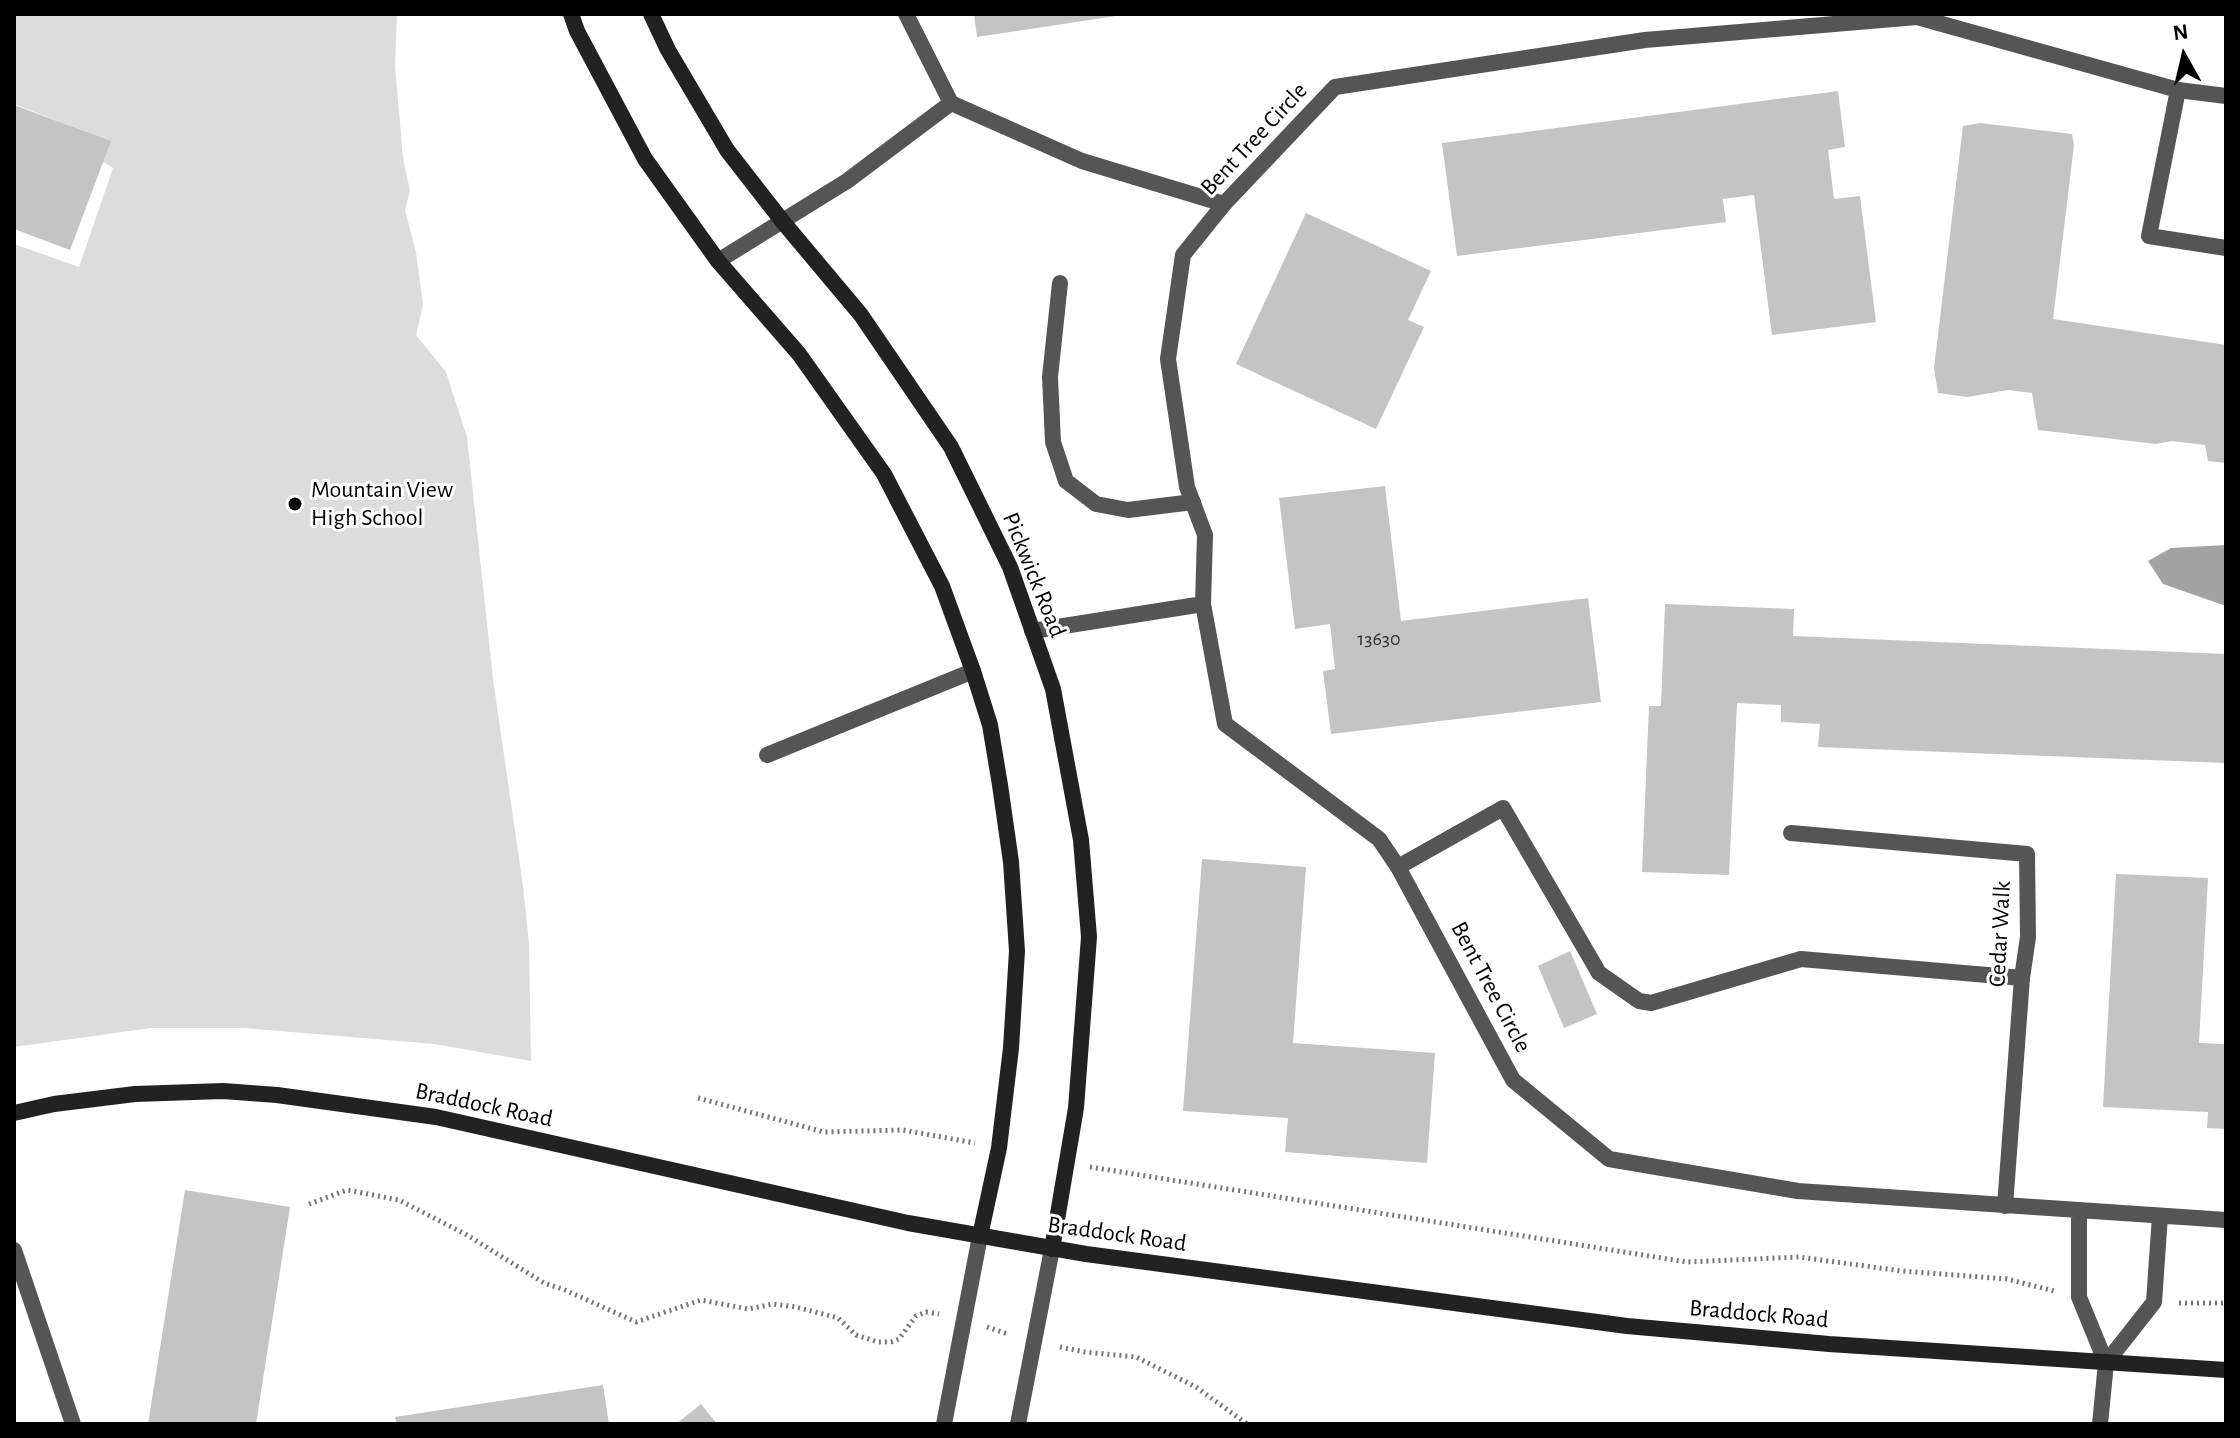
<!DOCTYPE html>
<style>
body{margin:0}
#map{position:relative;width:2240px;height:1438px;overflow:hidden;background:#fff;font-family:"Alegreya Sans",sans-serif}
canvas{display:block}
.frame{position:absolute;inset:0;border:16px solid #000;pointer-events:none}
.north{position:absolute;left:2144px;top:16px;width:80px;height:80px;-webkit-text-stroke:6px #fff;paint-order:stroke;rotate:352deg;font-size:22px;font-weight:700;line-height:32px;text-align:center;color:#000}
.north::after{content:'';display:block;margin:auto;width:28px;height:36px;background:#000;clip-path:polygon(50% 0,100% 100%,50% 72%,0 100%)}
</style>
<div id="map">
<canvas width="2240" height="1438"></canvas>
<div class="frame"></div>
<div class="north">N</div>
</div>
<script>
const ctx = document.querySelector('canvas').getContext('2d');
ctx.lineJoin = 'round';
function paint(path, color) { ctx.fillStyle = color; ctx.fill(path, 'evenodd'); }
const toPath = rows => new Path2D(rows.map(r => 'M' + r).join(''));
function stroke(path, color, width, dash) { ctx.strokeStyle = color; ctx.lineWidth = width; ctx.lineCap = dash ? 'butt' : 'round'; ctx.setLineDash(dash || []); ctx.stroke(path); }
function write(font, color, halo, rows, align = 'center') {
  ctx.font = font + ' "Alegreya Sans",sans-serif'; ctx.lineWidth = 6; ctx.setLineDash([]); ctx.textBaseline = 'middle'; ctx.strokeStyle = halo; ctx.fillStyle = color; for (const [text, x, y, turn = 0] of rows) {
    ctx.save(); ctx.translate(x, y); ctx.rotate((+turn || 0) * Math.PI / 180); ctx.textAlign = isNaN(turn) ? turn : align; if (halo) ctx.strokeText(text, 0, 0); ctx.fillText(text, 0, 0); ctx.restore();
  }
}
const green = toPath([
 [14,14,397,14,395,66,403,158,410,191,405,210,416,252,423,305,416,335,446,372,467,437,493,679,523,886,529,943,531,1061,434,1044,244,1028,151,1028,14,1047,14,244,79,267,113,168,103,162,110,141,14,104]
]);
const water = toPath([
 [2226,545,2226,606,2163,584,2148,561,2171,548]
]);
const building = toPath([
 [974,14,1116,14,1116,16,977,37],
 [1838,91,1845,147,1828,150,1834,199,1860,196,1876,322,1772,335,1754,195,1723,199,1726,222,1457,256,1442,143],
 [14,105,111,141,70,250,14,229],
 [1980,123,2072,134,2074,145,2053,319,2226,345,2226,463,2208,461,2205,445,2172,441,2156,444,2038,430,2032,393,2008,390,1967,397,1938,393,1934,368,1963,126],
 [1306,213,1431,271,1408,320,1424,327,1376,429,1236,364],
 [1385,486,1401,621,1588,598,1601,702,1331,734,1323,671,1335,669,1330,624,1295,629,1279,498],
 [1665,604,1794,609,1793,636,2226,654,2226,763,1818,747,1820,724,1781,722,1781,705,1737,703,1729,875,1642,872,1649,706,1661,706],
 [1202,859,1306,867,1293,1043,1435,1053,1427,1163,1285,1152,1288,1118,1183,1111],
 [2116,874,2208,878,2199,1043,2226,1044,2226,1129,2207,1128,2208,1112,2103,1107],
 [1570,951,1597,1014,1564,1028,1538,966],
 [185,1190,290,1207,256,1424,148,1424],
 [603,1385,609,1424,397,1424,395,1417],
 [701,1404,717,1424,676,1424]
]);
const path = toPath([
 [698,1098,824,1132,903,1130,975,1143],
 [1090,1167,1687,1262,1799,1257,1902,1271,2007,1279,2054,1291],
 [309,1204,347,1190,399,1200,467,1235,544,1283,565,1290,636,1322,701,1300,748,1309,773,1304,796,1307,838,1318,856,1335,878,1342,891,1342,899,1339,916,1316,926,1312,939,1314],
 [2179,1303,2226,1303],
 [987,1327,1008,1334],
 [1060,1347,1085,1352,1136,1357,1196,1387,1247,1424]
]);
const lane = toPath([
 [2178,90,2149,236,2226,248],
 [1060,283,1050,377,1053,442,1066,481,1096,504,1128,510,1193,502],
 [767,755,973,671],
 [1398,867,1503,808,1599,973,1639,1001,1651,1003,1801,959,2022,978]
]);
const street = toPath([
 [906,14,951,103,1082,161,1224,204],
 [1918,14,1917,17,1645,40,1335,87,1224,204,1183,255,1168,359,1187,487,1205,535,1203,604,1225,724,1379,839,1398,867,1513,1080,1609,1159,1798,1191,2226,1220],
 [1917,17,2178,90,2226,96],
 [718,261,847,181,951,103],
 [1032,631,1203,604],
 [1791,833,2027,854,2028,937,2022,978,2005,1206],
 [2079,1211,2079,1297,2106,1363,2100,1424],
 [14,1250,73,1424],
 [2106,1363,2154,1302,2160,1216],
 [944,1424,980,1236],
 [1018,1424,1052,1249]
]);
const secondary = toPath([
 [571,14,577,31,645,159,718,261,799,354,884,474,942,586,973,671,990,725,1000,785,1011,862,1017,951,1011,1048,999,1148,980,1236],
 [651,14,668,50,727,150,783,222,861,315,951,447,1010,567,1053,689,1081,840,1089,937,1076,1108,1052,1249],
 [14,1113,54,1104,135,1094,223,1091,277,1095,436,1117,908,1223,1086,1254,1627,1326,1829,1344,2226,1370]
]);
const markers = [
 [295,504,8,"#000"]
];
const numberNames = [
 ["13630",1379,639]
];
const streetNames = [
 ["Bent Tree Circle",1254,139,-47],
 ["Pickwick Road",1034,575,68],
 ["Cedar Walk",2000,934,-87],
 ["Bent Tree Circle",1491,987,62],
 ["Braddock Road",484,1105,12],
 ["Braddock Road",1117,1234,8],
 ["Braddock Road",1759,1314,5]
];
const poiNames = [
 ["Mountain View",311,490],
 ["High School",311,518]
];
paint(green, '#dcdcdc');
paint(water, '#a3a3a3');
paint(building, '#c4c4c4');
stroke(path, '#777', 5, [2, 4]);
stroke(lane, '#555', 16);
stroke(street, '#555', 16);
stroke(secondary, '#222', 16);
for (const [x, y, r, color] of markers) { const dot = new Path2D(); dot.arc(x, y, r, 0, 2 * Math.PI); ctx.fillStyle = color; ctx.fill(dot); stroke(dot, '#fff', 3); }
write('20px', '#313131', null, numberNames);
write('24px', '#000', '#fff', streetNames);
write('24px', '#000', '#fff', poiNames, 'left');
</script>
